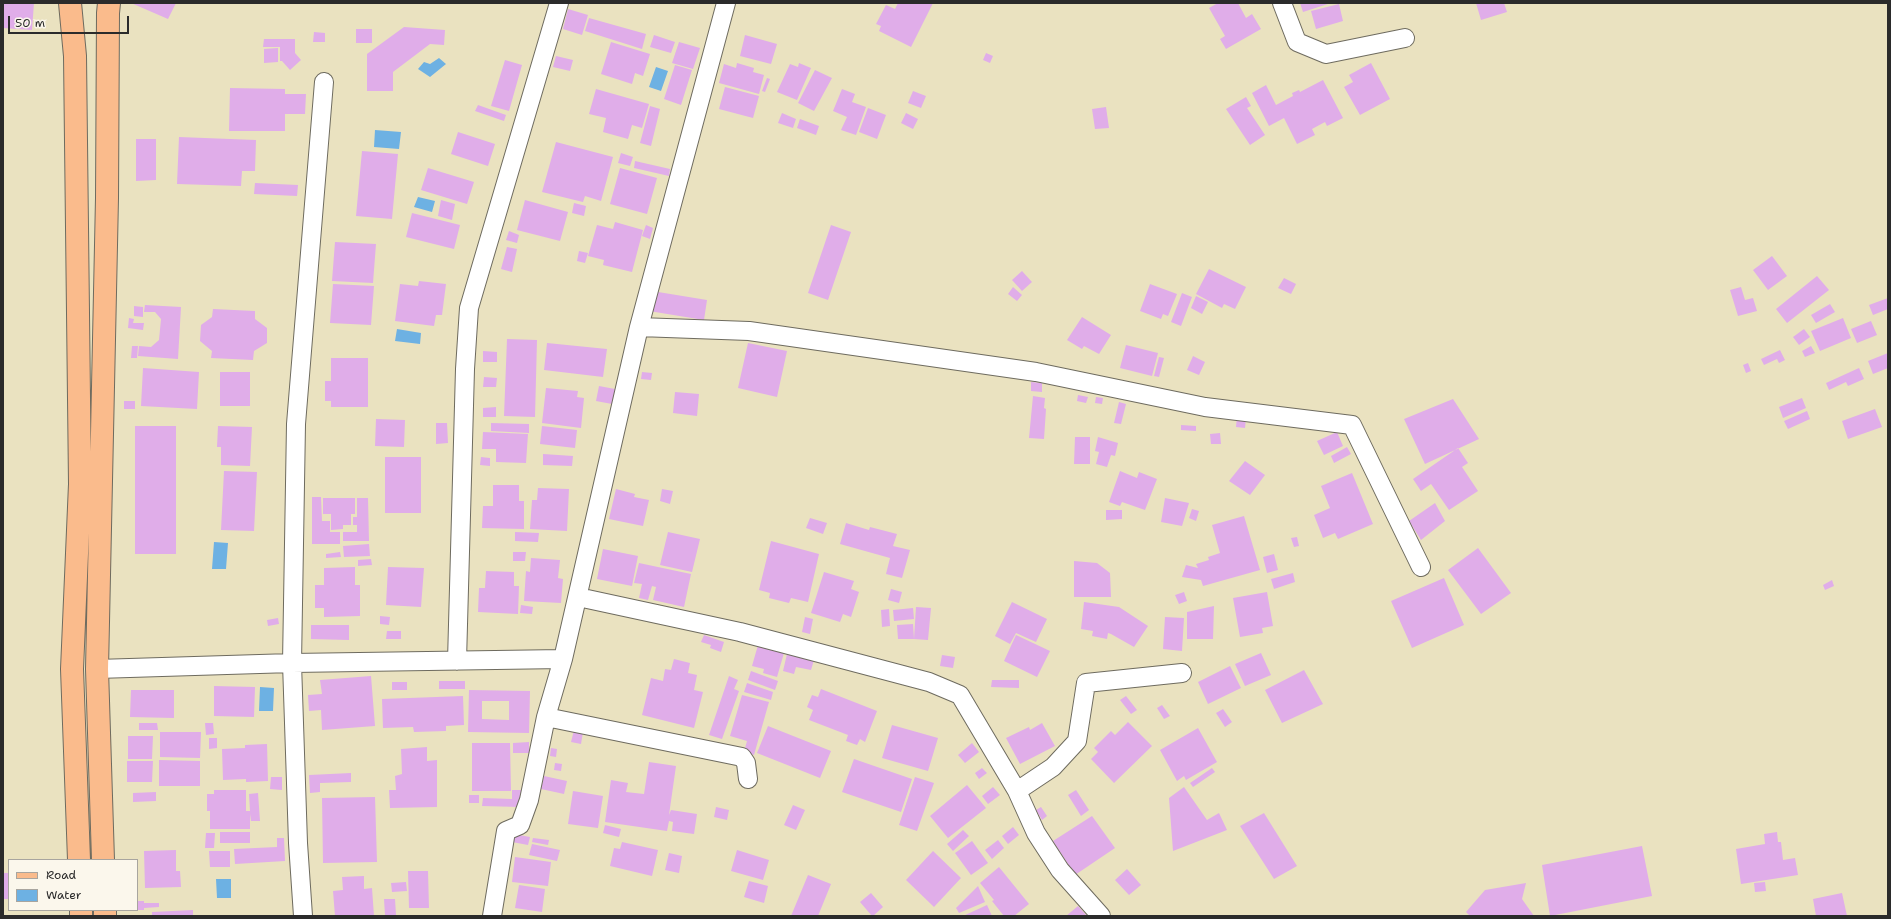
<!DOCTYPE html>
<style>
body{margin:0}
#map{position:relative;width:1891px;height:919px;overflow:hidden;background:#eae2c0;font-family:"Shantell Sans",sans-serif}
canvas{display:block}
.frame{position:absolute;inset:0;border:4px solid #2b2b2b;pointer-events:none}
.legend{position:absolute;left:8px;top:859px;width:130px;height:52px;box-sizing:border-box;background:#fbf7ec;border:1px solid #a8a59f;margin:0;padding:5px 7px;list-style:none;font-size:12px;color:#2b2b2b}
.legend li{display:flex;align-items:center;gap:8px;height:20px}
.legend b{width:20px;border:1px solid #a8a59f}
.scale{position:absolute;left:8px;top:16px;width:121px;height:18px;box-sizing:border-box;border:2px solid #2b2b2b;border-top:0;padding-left:5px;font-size:12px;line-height:14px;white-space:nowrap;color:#2b2b2b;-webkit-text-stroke:3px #fbf7ec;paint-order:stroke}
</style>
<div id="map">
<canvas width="1891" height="919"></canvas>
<div class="frame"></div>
<ul class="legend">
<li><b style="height:5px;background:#fabb8c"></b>Road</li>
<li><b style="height:11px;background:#6db1e3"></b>Water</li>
</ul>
<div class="scale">50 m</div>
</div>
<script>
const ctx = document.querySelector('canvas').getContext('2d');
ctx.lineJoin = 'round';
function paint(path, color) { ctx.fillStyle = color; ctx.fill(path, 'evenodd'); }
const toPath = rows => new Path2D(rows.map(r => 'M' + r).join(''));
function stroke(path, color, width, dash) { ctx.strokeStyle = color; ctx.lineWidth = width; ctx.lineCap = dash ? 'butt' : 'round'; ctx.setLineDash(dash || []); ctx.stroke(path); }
const water = toPath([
 [439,58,446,64,430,77,418,69,424,62,430,64],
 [656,67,668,71,661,91,649,87],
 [375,130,401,132,399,149,374,147],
 [418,197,435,201,432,212,414,207],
 [397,329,421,333,420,344,395,341],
 [214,542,228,543,226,569,212,569],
 [260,687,274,688,273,711,259,711],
 [216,879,231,879,231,898,217,898]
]);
const building = toPath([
 [3,3,34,3,32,30,3,28],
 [131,3,176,3,168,19],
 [898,3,933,3,911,47,879,31,881,26,876,24,886,5,895,9],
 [1218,3,1238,3,1246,18,1252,14,1261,29,1226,49,1220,39,1225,36,1209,8],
 [1300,3,1331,3,1303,12],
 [1476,3,1504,3,1507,12,1481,20],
 [1339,4,1343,21,1316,29,1311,11],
 [568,9,588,15,582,35,563,29],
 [589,18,646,34,642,49,585,31],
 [404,27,445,30,444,45,430,44,393,72,393,91,367,91,367,54],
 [356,29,372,29,372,43,356,43],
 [314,32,325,33,325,42,313,42],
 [654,35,675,42,671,53,650,47],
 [745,35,777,44,771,64,740,56],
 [264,39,295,39,295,53,301,60,290,70,282,61,280,61,280,47,263,47],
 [611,42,650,54,643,76,635,73,632,84,601,74],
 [679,42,700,48,693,69,672,63],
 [278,48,278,62,264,63,264,49],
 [986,53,993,56,990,63,983,60],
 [556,56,573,60,570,71,553,67],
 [505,60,522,65,509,111,491,106],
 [737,63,754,68,753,72,764,75,759,94,719,83,724,64,736,68],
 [799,63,811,68,797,100,777,92,790,64,798,67],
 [1371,63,1390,99,1360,115,1344,87,1353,82,1349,75],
 [675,65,692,70,681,105,664,99],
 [815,70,832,78,814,111,798,103],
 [767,78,770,79,765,92,762,91],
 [1323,80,1343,118,1327,126,1325,122,1312,129,1315,135,1297,144,1284,118,1269,126,1252,93,1266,85,1276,105,1293,96,1292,93,1299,90,1300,92],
 [725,87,759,96,753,118,719,109],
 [230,88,285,89,285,94,306,94,305,114,285,114,285,131,229,131],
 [596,89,649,104,642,128,632,125,628,139,603,132,606,118,589,114],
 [842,89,855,94,852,102,866,107,856,135,841,130,847,117,833,111],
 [913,91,926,96,921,108,908,103],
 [1246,97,1251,106,1247,108,1265,135,1250,145,1226,109],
 [478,105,506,115,504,121,475,111],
 [650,106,660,109,651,146,640,143],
 [1106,107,1109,128,1095,129,1092,109],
 [868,108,886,115,877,139,859,132],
 [782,113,796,119,793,128,778,123],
 [906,113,918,119,913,129,901,123],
 [800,119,819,126,816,135,797,128],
 [458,132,495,144,488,166,451,154],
 [179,137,256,140,255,171,242,171,241,186,177,184],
 [136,139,156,139,156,180,136,181],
 [556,142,613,157,601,201,585,196,583,202,542,192],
 [362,151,398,154,392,219,356,216],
 [621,153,633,157,630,166,618,163],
 [635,161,670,169,669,176,634,168],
 [428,168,474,182,467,204,421,190],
 [620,168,657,178,647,214,610,204],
 [255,183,298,185,297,196,254,194],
 [441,200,455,204,452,220,438,216],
 [525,200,568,212,560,241,517,230],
 [574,203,586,206,584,216,572,213],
 [412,213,460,225,454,249,406,237],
 [615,222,643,230,632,272,603,265,604,260,588,256,597,225,613,229],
 [646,225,653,228,650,239,642,236],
 [831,225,851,232,828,300,808,293],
 [509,231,519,235,517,243,506,240],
 [335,242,376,244,373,283,332,281],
 [507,247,517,249,512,272,501,269],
 [579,251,588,253,585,263,577,261],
 [1772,256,1787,276,1768,290,1753,270],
 [1209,269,1246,287,1235,309,1224,304,1222,308,1196,294],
 [1022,271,1032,282,1022,291,1012,280],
 [1817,276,1829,290,1787,323,1776,309],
 [1284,278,1296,284,1291,294,1278,288],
 [419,281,446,284,442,315,436,315,434,326,395,321,400,284,418,286],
 [333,284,374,286,371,325,330,323],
 [1150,284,1177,294,1168,316,1163,314,1161,319,1140,311],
 [1013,287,1022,295,1017,301,1008,294],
 [1741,287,1745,300,1753,298,1757,311,1738,316,1730,290],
 [652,291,707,300,704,320,649,311],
 [1182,293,1192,297,1181,326,1171,322],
 [1196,296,1208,302,1202,314,1191,308],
 [1888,298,1888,309,1873,315,1869,305],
 [1830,304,1835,312,1816,323,1811,315],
 [145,305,181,307,178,359,138,356,139,346,151,347,159,340,161,319,155,312,144,312],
 [134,306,143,307,143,317,134,316],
 [213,309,255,311,255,319,267,328,267,343,254,351,253,360,211,358,212,351,200,341,201,325,212,317],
 [1082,317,1111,335,1099,354,1084,346,1082,349,1067,340],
 [129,318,134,319,133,323,144,323,143,330,128,328],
 [1843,318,1851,338,1820,351,1811,331],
 [1871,321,1877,335,1857,343,1851,329],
 [1804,329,1810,337,1799,345,1793,337],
 [507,339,537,340,535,417,504,416],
 [547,343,607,349,603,377,544,370],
 [748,343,787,351,777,397,738,388],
 [1126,345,1158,353,1152,376,1120,368],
 [132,346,138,346,137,358,131,358],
 [1811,346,1815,353,1805,357,1802,351],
 [1780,350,1785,360,1779,363,1777,359,1764,365,1761,359],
 [483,351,497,352,497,362,483,362],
 [1888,353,1888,368,1873,374,1868,361],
 [1193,356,1205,362,1199,375,1187,370],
 [1159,357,1164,358,1159,377,1154,376],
 [331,358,368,358,368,407,331,407,331,401,325,401,325,381,331,381],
 [1748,363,1751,371,1746,373,1743,365],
 [143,368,199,372,197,409,141,406],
 [1859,368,1864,379,1848,386,1846,382,1829,390,1826,383],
 [220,372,250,372,250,406,220,406],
 [642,372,652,373,651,380,641,379],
 [484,377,497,378,496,387,483,387],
 [1031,382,1042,383,1042,392,1031,391],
 [599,386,615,389,612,404,596,401],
 [546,388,578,391,577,397,584,398,581,428,542,423],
 [675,392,699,394,697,416,673,413],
 [1078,395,1088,397,1086,403,1077,401],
 [1033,396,1045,398,1044,408,1046,409,1044,439,1029,438],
 [1096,397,1103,398,1102,404,1095,403],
 [1802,398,1806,408,1783,418,1779,407],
 [1453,399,1479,439,1425,464,1404,419],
 [124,401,135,401,135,409,124,409],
 [1119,402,1126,404,1121,424,1114,423],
 [496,407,496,417,483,417,483,408],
 [1875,409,1882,427,1848,439,1842,421],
 [1807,411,1810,419,1788,429,1784,421],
 [1237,416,1246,417,1245,428,1236,427],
 [376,419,405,420,404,447,375,446],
 [436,423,447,423,448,443,436,444],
 [491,423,529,424,529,433,491,431],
 [1181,425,1196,426,1196,431,1181,430],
 [135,426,176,426,176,554,135,554],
 [218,426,252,427,250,466,221,465,221,447,217,447],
 [542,426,577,430,575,448,540,444],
 [483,432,528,434,526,463,496,462,496,449,482,449],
 [1337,432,1343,446,1324,455,1317,441],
 [1220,433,1221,444,1211,444,1210,434],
 [1075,437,1090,437,1090,464,1074,464],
 [1098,437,1118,443,1115,456,1111,455,1107,467,1096,464,1099,452,1095,451],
 [1347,447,1351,454,1334,463,1331,456],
 [1458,448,1468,463,1462,467,1478,491,1449,510,1431,484,1421,491,1413,479],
 [543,454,573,456,572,466,543,465],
 [385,457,421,457,421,513,385,513],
 [481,457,490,458,490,466,480,465],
 [1245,461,1265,475,1250,495,1229,481],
 [224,471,257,472,254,531,221,530],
 [1120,471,1137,478,1139,472,1157,479,1145,510,1122,502,1120,506,1109,502],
 [1352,473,1373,524,1338,539,1335,533,1323,538,1314,515,1330,508,1321,486],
 [493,485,519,485,519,501,524,501,524,529,482,528,483,506,493,506],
 [538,488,569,489,567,531,530,529,532,500,537,500],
 [616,489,635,494,634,497,649,500,643,526,609,519],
 [662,489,673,491,670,504,660,501],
 [312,497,321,497,322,521,330,521,330,532,340,532,340,544,312,544],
 [323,498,355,498,355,514,351,514,351,525,343,525,343,529,331,530,331,514,323,514],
 [357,498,368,498,369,541,343,541,343,532,357,532,357,525,353,525,353,517,357,517],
 [1165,498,1189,503,1182,526,1161,522],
 [1435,503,1445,521,1421,540,1409,521],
 [1192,509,1199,511,1196,521,1189,518],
 [1106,510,1122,510,1122,519,1106,520],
 [1244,516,1260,570,1203,586,1201,580,1182,577,1186,565,1198,568,1196,564,1209,560,1208,557,1220,553,1212,525],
 [810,518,827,523,823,534,806,528],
 [846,523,869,530,870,527,897,534,893,546,910,550,902,578,886,574,890,558,840,544],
 [515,532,539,533,538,542,515,541],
 [668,532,700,539,692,572,660,565],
 [1297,537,1299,546,1294,547,1291,538],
 [771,541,819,554,808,602,791,598,789,603,769,598,770,593,759,590],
 [369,544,370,556,344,557,343,546],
 [1478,548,1511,593,1481,614,1448,570],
 [603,549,638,556,632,586,597,579],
 [340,552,341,557,326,558,326,554],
 [513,552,526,552,525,561,513,561],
 [1274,554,1278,570,1267,573,1263,557],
 [531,558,560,560,558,578,563,579,561,603,524,601,526,571,530,572],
 [371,559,372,565,358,566,358,560],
 [1074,561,1097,563,1110,573,1111,597,1074,597],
 [639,563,691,574,684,607,653,600,656,587,652,586,648,600,639,598,642,584,634,583],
 [355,567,355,585,360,585,360,616,324,617,324,608,315,608,315,585,324,585,324,568],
 [388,567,424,568,421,607,386,605],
 [486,571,514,572,514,586,519,586,518,614,478,612,479,588,485,588],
 [824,572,854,581,851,589,859,592,851,617,843,614,840,622,811,613],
 [1293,573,1295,582,1274,589,1271,579],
 [1444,578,1464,625,1412,648,1391,601],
 [1832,580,1834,586,1825,590,1823,585],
 [891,589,902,592,899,603,888,600],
 [1184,592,1187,601,1179,604,1175,595],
 [1267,592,1273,626,1262,628,1263,633,1240,637,1233,598],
 [1012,602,1047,619,1036,642,1016,633,1010,644,995,636],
 [1084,602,1119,607,1148,626,1134,647,1111,634,1108,633,1107,639,1092,636,1093,631,1081,629],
 [521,605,533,607,532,614,520,613],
 [1214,606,1213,639,1187,639,1187,612],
 [916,607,931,608,928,640,914,639],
 [913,608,914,619,894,621,893,610],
 [889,609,890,626,882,627,881,610],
 [380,616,390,617,389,625,380,624],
 [805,617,813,619,810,634,802,632],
 [1165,617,1184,618,1182,651,1163,649],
 [278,618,279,624,268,626,267,620],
 [913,624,914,639,898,639,897,625],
 [311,625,349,625,349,640,311,639],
 [387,631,401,631,401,639,386,639],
 [704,635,724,642,721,652,710,648,711,645,701,642],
 [1016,635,1050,651,1037,677,1004,661],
 [758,645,784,653,777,677,763,673,764,669,752,666],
 [1261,653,1271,675,1245,686,1235,664],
 [787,654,814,660,811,670,796,667,794,674,783,671],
 [942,655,955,657,953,668,940,666],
 [674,659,690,663,688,673,697,675,694,690,703,692,694,728,642,715,651,678,663,681,665,669,671,670],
 [1230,666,1241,688,1208,704,1198,682],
 [1304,670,1323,704,1282,723,1265,690],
 [751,671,778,681,775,690,748,680],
 [371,676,375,726,322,730,321,710,309,711,308,695,322,694,320,680],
 [729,676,738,680,734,689,739,691,722,739,709,735],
 [992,680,1019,680,1019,688,991,687],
 [439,681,465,681,465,689,439,689],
 [392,682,407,682,407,690,392,690],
 [747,683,773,692,771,700,744,692],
 [214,686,255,687,254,717,214,716],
 [821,689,877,711,865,742,860,739,857,745,846,741,848,735,809,720,813,710,807,707,812,695,818,697],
 [131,690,174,690,174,718,130,717],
 [469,690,530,691,529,733,468,732],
 [482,701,509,701,509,720,482,719],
 [742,695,769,702,754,755,744,752,747,741,730,736],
 [463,696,464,725,446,726,446,731,414,732,413,727,383,728,382,699],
 [1126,696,1137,710,1131,714,1120,700],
 [1162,705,1170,716,1164,719,1157,708],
 [1223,709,1232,722,1225,727,1216,713],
 [1128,722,1152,746,1114,783,1091,759,1098,752,1094,748,1111,731,1115,735],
 [139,723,157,723,158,730,139,730],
 [205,723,213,723,214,734,206,735],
 [1042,723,1055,746,1020,764,1006,738,1029,727,1030,730],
 [892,725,938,738,928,771,882,758],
 [768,726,831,751,820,778,757,753],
 [1198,728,1217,762,1186,780,1184,776,1177,781,1160,750],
 [574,730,583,732,581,744,571,742],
 [160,732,201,732,200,758,160,757],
 [128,736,153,736,152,759,128,759],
 [209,738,217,738,217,748,209,749],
 [529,742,529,753,513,753,513,743],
 [472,743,510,743,511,791,472,791],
 [972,743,979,752,965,763,958,755],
 [267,744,268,781,246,782,246,779,223,780,222,749,245,748,245,745],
 [427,747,427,761,437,760,437,807,390,808,389,790,396,790,395,776,402,774,401,749],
 [551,748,557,749,556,757,550,756],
 [854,759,912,779,901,812,842,792],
 [159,760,200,761,200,786,159,786],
 [127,761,153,761,152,782,127,782],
 [649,762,676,766,669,815,671,810,697,814,694,834,672,831,673,822,669,821,667,831,605,822,611,780,628,783,626,792,644,794],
 [555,763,562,764,561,771,554,770],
 [982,768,987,773,979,779,975,773],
 [1212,768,1215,772,1193,787,1190,783],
 [351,773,351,782,320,783,320,792,310,793,309,775],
 [544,776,567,781,564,794,541,789],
 [271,777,282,777,282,790,270,789],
 [915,777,934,783,917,831,899,825],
 [967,785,986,808,948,838,930,816],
 [993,787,1000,795,988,804,982,796],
 [1184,787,1207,820,1219,813,1227,830,1173,851,1169,798],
 [214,790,246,790,246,811,250,811,249,794,258,793,260,821,251,821,250,814,250,829,210,829,210,811,207,811,207,794,214,794],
 [512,790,521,790,520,807,482,806,483,798,512,799],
 [1076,790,1089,810,1081,816,1068,795],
 [573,791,603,796,598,828,568,824],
 [156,792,156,801,133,802,133,793],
 [469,795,479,795,479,803,469,803],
 [375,797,377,862,323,863,322,798],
 [793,805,805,810,796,830,784,825],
 [716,807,729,810,727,820,714,817],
 [1041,807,1047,816,1042,820,1036,810],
 [1264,813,1297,866,1274,879,1240,826],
 [1092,816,1115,848,1075,875,1053,841],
 [605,825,621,829,619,837,603,833],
 [1013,827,1019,835,1008,844,1002,836],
 [963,830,969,836,953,851,947,844],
 [220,832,250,832,250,843,220,843],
 [1777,832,1778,842,1781,842,1783,860,1795,858,1798,875,1741,884,1736,849,1765,844,1764,834],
 [206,833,215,833,214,848,205,848],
 [514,834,530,837,528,845,512,842],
 [277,838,284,838,285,861,235,864,234,849,277,847],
 [533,838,549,840,548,845,532,842],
 [998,840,1004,848,992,859,985,850],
 [972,841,988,863,971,875,955,853],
 [622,842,658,850,652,876,610,866,614,848,620,849],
 [532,844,560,850,557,861,529,855],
 [1642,846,1652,896,1550,916,1542,865],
 [176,850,176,871,180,871,181,887,145,888,144,851],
 [737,850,769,860,763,880,731,871],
 [209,851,230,851,230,867,210,867],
 [933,851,961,878,934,907,906,880],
 [669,853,682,856,679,873,665,870],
 [515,857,551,862,548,886,512,882],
 [999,867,1029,904,1014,916,1004,916,992,901,994,900,980,883],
 [1127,869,1141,885,1129,895,1115,880],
 [408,871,428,871,429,908,409,908],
 [3,873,9,873,9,899,3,899],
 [808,875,831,884,818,916,791,916],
 [364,876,364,889,372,888,374,916,335,916,333,891,343,890,342,877],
 [749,881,768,886,764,903,744,897],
 [406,882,407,891,392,892,391,883],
 [1765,882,1766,891,1755,892,1754,883],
 [1526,883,1522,899,1534,916,1470,916,1466,912,1485,890],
 [519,885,545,889,542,912,515,908],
 [978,886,985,902,959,913,956,908],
 [871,893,883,907,873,916,872,916,860,902],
 [1842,893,1847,916,1816,916,1813,899],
 [384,899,395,899,396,915,385,915],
 [137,901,144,901,144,903,159,903,159,907,144,908,144,910,137,910],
 [987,905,992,916,963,916],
 [1078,906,1087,916,1066,916],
 [193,910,193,916,152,916,152,912]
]);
const minor = toPath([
 [1282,3,1297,42,1326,54,1405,38],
 [639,327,749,331,1036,372,1205,407,1352,425,1421,567],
 [578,597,740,632,929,682,960,695,1017,791,1036,833,1060,870,1101,916],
 [457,661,465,369,469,308,559,3],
 [97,669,292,663,563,659],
 [546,717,742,757,746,763,748,779],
 [1017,791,1053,767,1077,741,1086,683,1182,673],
 [303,916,298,843,292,663,296,424,324,82],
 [492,916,506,831,520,825,529,800,546,717,563,659,639,327,726,3]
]);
const major = toPath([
 [70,3,75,56,80,484,72,669,79,860],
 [103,860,97,669,107,198,108,13,109,3],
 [81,910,81,916],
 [105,910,105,916]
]);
paint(water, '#6db1e3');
paint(building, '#e0ade9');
stroke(minor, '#6e6b5f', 20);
stroke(major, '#6e6b5f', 24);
stroke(minor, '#fff', 18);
stroke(major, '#fabb8c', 22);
</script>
